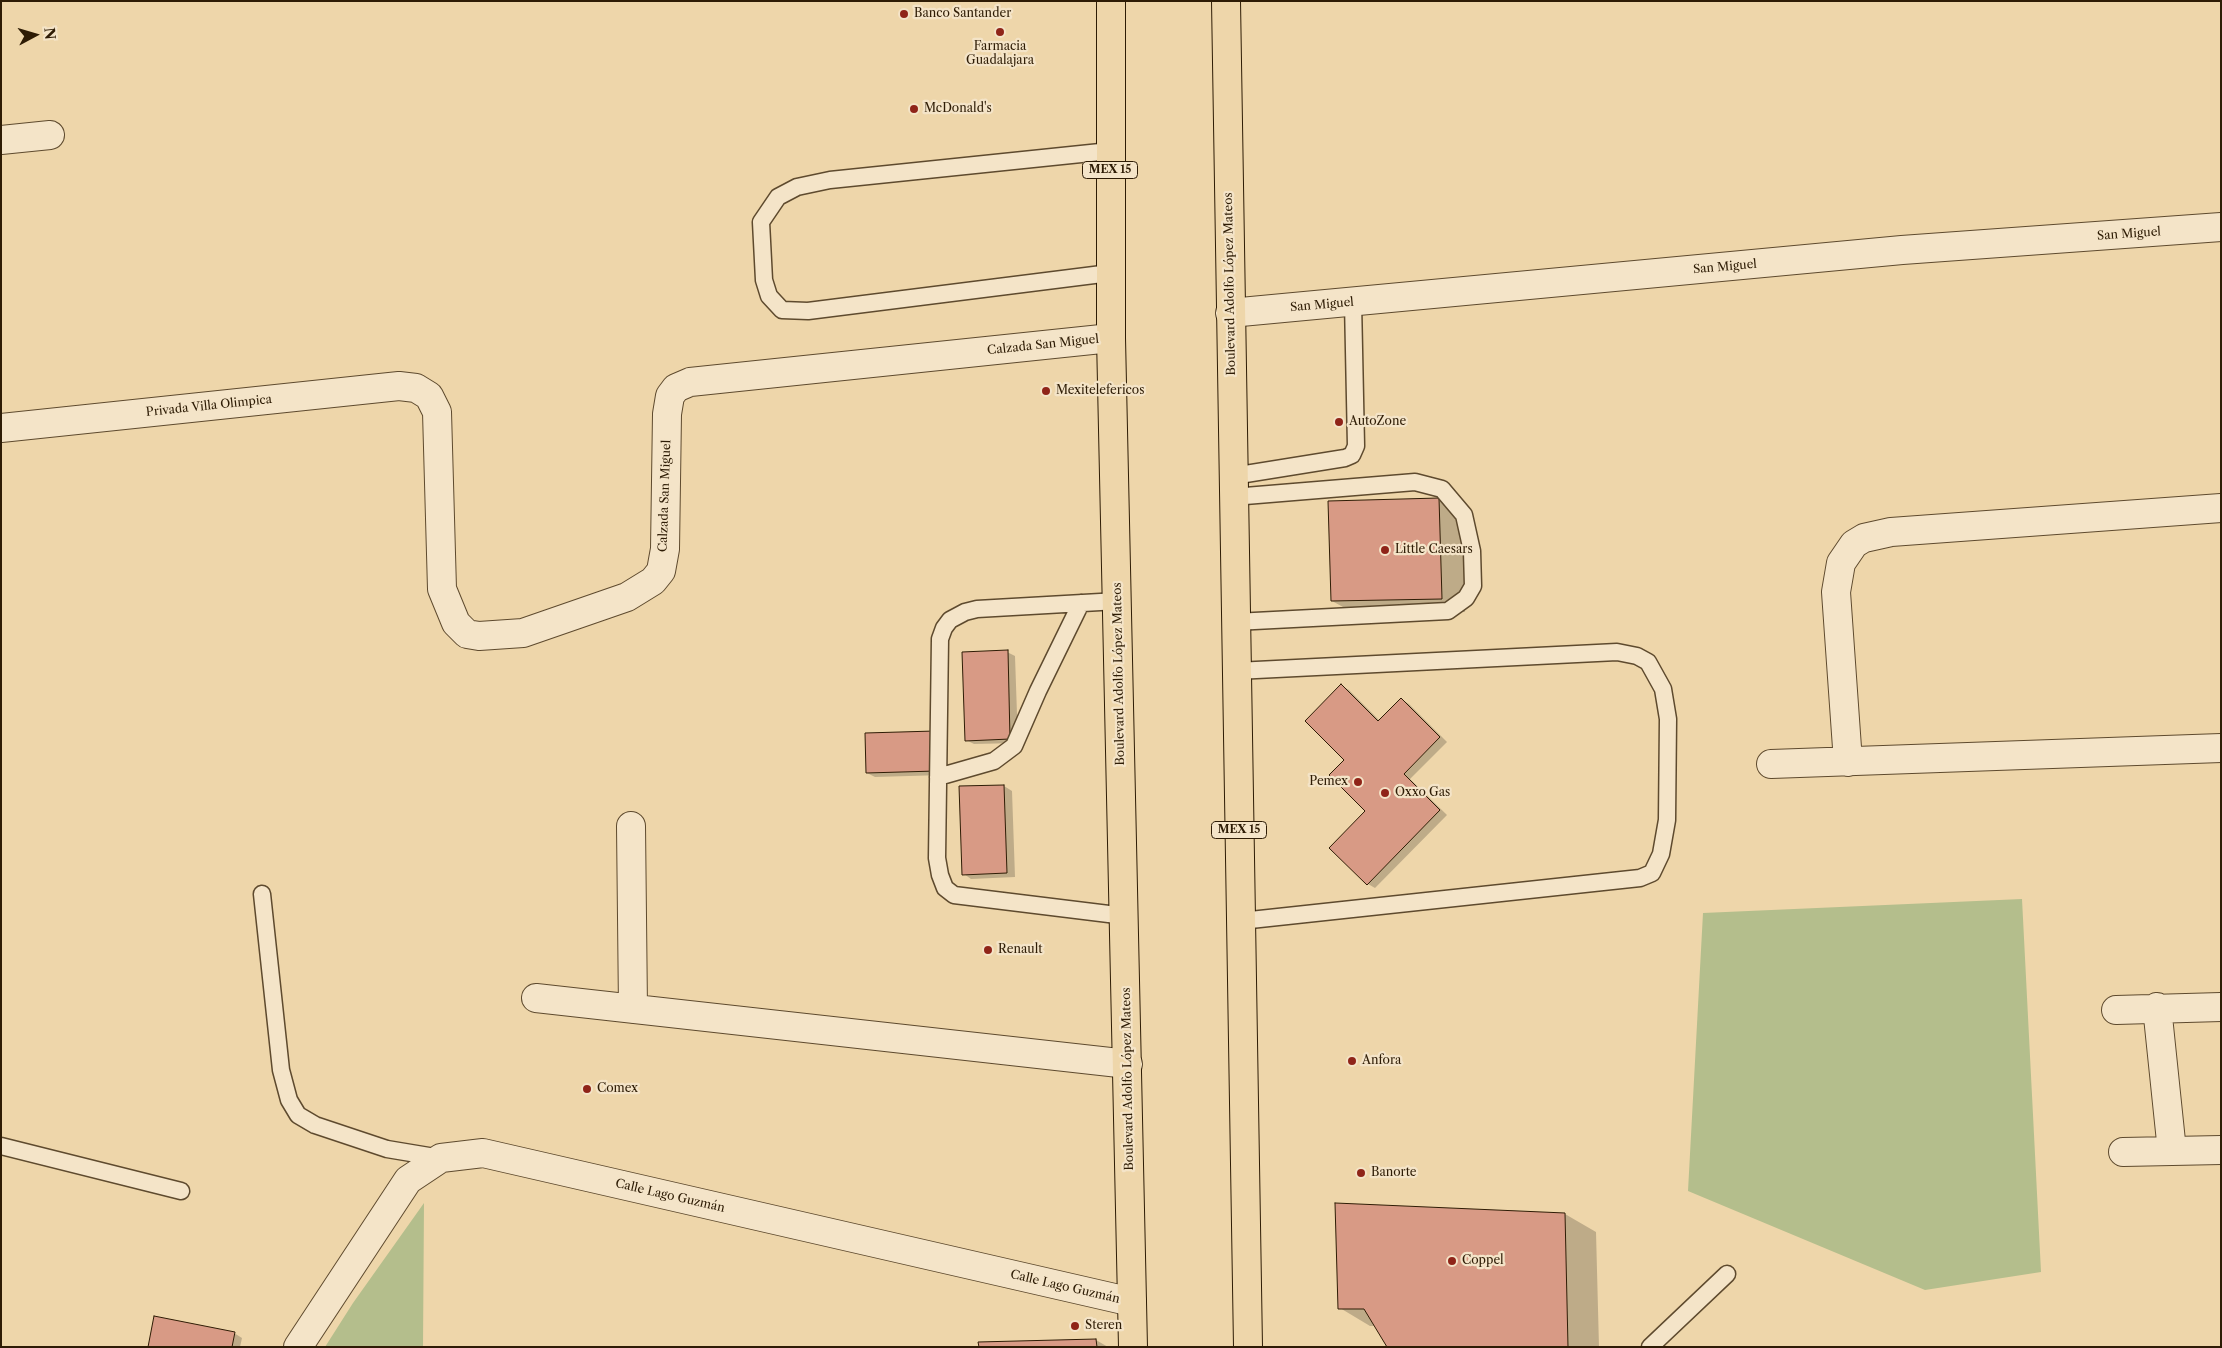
<!DOCTYPE html>
<meta charset="utf-8">
<style>
body{margin:0}
#map{position:relative;width:2222px;height:1348px;overflow:hidden;background:#eed6aa;font-family:"Libre Caslon Text",serif}
canvas{display:block}
.frame{position:absolute;inset:0;border:2px solid #2e1c05;pointer-events:none}
.north{position:absolute;left:10px;top:10px;width:50px;height:50px;-webkit-text-stroke:4px #f4e4c8;paint-order:stroke;rotate:84deg;font-size:14px;font-weight:700;line-height:20px;text-align:center;color:#2e1c05}
.north::after{content:'';display:block;margin:auto;width:18px;height:22px;background:#2e1c05;clip-path:polygon(50% 0,100% 100%,50% 72%,0 100%)}
</style>
<div id="map">
<canvas width="2222" height="1348"></canvas>
<div class="frame"></div>
<div class="north">N</div>
</div>
<script>
const ctx = document.querySelector('canvas').getContext('2d');
ctx.lineJoin = 'round';
function paint(path, color) { ctx.fillStyle = color; ctx.fill(path, 'evenodd'); }
const toPath = rows => new Path2D(rows.map(r => 'M' + r).join(''));
function stroke(path, color, width, dash) { ctx.strokeStyle = color; ctx.lineWidth = width; ctx.lineCap = dash ? 'butt' : 'round'; ctx.setLineDash(dash || []); ctx.stroke(path); }
function write(font, color, halo, rows, align = 'center') {
  ctx.font = font + ' "Libre Caslon Text",serif'; ctx.lineWidth = 4.5; ctx.setLineDash([]); ctx.textBaseline = 'middle'; ctx.strokeStyle = halo; ctx.fillStyle = color; for (const [text, x, y, turn = 0] of rows) {
    ctx.save(); ctx.translate(x, y); ctx.rotate((+turn || 0) * Math.PI / 180); ctx.textAlign = isNaN(turn) ? turn : align; if (halo) ctx.strokeText(text, 0, 0); ctx.fillText(text, 0, 0); ctx.restore();
  }
}
const green = toPath([
 [2022,899,2041,1272,1925,1290,1688,1191,1703,913],
 [424,1203,423,1347,325,1347,353,1303]
]);
const shadow = toPath([
 [1439,499,1463,513,1465,612,1356,614,1332,601,1329,502],
 [1007,652,1015,656,1018,743,974,744,966,740],
 [1342,686,1349,690,1380,721,1401,699,1409,704,1447,742,1410,779,1447,815,1375,888,1368,884,1367,811,1346,760],
 [866,734,943,775,875,777,867,773],
 [1004,786,1012,791,1015,877,971,879,964,874,961,788],
 [1336,1204,1565,1214,1596,1232,1599,1347,1389,1347,1376,1326,1370,1326,1340,1308],
 [234,1333,242,1338,240,1347,149,1347],
 [1096,1340,1108,1347,980,1347]
]);
const building = toPath([
 [1439,498,1442,599,1331,601,1328,501,1439,498],
 [1008,650,1010,739,965,741,962,652,1008,650],
 [1341,684,1378,721,1401,698,1440,737,1404,774,1440,810,1367,885,1329,848,1365,811,1329,775,1344,760,1305,721,1341,684],
 [935,731,936,771,866,773,865,733,935,731],
 [1004,785,1007,873,962,875,959,786,1004,785],
 [1335,1203,1565,1213,1568,1347,1387,1347,1364,1309,1338,1309,1335,1203],
 [154,1316,235,1332,232,1347,148,1347,154,1316],
 [1096,1339,1097,1347,979,1347,978,1342,1096,1339]
]);
const service = toPath([
 [1110,151,830,180,797,187,778,197,761,222,764,280,769,296,782,310,808,311,1110,273],
 [1233,476,1345,458,1352,455,1356,446,1353,302],
 [1233,497,1415,482,1442,489,1464,515,1472,551,1473,586,1466,598,1448,611,1235,622],
 [1118,601,977,609,965,612,950,620,944,628,940,639,937,858,940,875,945,888,954,895,1125,916],
 [1236,671,1617,652,1637,656,1648,662,1663,689,1668,719,1667,820,1661,854,1652,873,1640,878,1241,921],
 [938,777,994,761,1014,746,1038,691,1081,603],
 [262,894,281,1070,289,1100,298,1115,315,1125,387,1149,441,1158],
 [1,1146,181,1191],
 [1650,1347,1727,1274]
]);
const minor = toPath([
 [1,140,50,135],
 [1230,313,1902,250,2221,227],
 [1,428,399,386,416,388,429,396,437,412,442,589,456,623,467,634,479,636,523,633,627,597,653,581,661,571,665,549,667,414,670,396,676,388,690,382,1111,338],
 [1848,762,1836,592,1841,563,1854,544,1864,538,1891,532,2221,508],
 [1771,764,2221,748],
 [631,826,633,1009],
 [536,998,1128,1064],
 [2157,1007,2172,1151],
 [2116,1010,2221,1007],
 [2123,1152,2221,1150],
 [298,1347,408,1180,441,1158,483,1153,1132,1302]
]);
const primary = toPath([
 [1111,1,1111,338,1133,1347],
 [1226,1,1248,1347]
]);
const markers = [
 [904,14,5,"#8f2418"],
 [1000,32,5,"#8f2418"],
 [914,109,5,"#8f2418"],
 [1046,391,5,"#8f2418"],
 [1339,422,5,"#8f2418"],
 [1385,550,5,"#8f2418"],
 [1358,782,5,"#8f2418"],
 [1385,793,5,"#8f2418"],
 [988,950,5,"#8f2418"],
 [1352,1061,5,"#8f2418"],
 [587,1089,5,"#8f2418"],
 [1361,1173,5,"#8f2418"],
 [1452,1261,5,"#8f2418"],
 [1075,1326,5,"#8f2418"]
];
const shields = [
 [1110,170,55],
 [1239,830,55]
];
const shieldNames = [
 ["MEX 15",1110,170],
 ["MEX 15",1239,830]
];
const poiNames = [
 ["Banco Santander",914,14],
 ["Farmacia",1000,47,"center"],
 ["Guadalajara",1000,61,"center"],
 ["McDonald's",924,109],
 ["Mexitelefericos",1056,391],
 ["AutoZone",1349,422],
 ["Little Caesars",1395,550],
 ["Pemex",1348,782,"right"],
 ["Oxxo Gas",1395,793],
 ["Renault",998,950],
 ["Anfora",1362,1061],
 ["Comex",597,1089],
 ["Banorte",1371,1173],
 ["Coppel",1462,1261],
 ["Steren",1085,1326]
];
const streetNames = [
 ["San Miguel",2129,234,-4],
 ["San Miguel",1725,267,-5],
 ["Boulevard Adolfo López Mateos",1230,284,-91],
 ["San Miguel",1322,305,-5],
 ["Calzada San Miguel",1043,345,-6],
 ["Privada Villa Olimpica",209,406,-6],
 ["Calzada San Miguel",665,496,-88],
 ["Boulevard Adolfo López Mateos",1119,674,-91],
 ["Boulevard Adolfo López Mateos",1128,1079,-91],
 ["Calle Lago Guzmán",670,1196,13],
 ["Calle Lago Guzmán",1065,1287,13]
];
paint(green, '#b4be8c');
paint(shadow, '#0003');
paint(building, '#d89a85');
stroke(building, '#2e1c05', 1);
stroke(service, '#5e4a2e', 19);
stroke(minor, '#5e4a2e', 30);
stroke(primary, '#2e1c05', 30);
stroke(service, '#f4e4c8', 16);
stroke(minor, '#f4e4c8', 28);
stroke(primary, '#eed6aa', 28);
for (const [x, y, r, color] of markers) { const dot = new Path2D(); dot.arc(x, y, r, 0, 2 * Math.PI); ctx.fillStyle = color; ctx.fill(dot); stroke(dot, '#f4e4c8', 2); }
for (const [x, y, w] of shields) { const box = new Path2D(); box.roundRect(x - w / 2, y - 8.5, w, 17, 4); ctx.fillStyle = '#f4e4c8'; ctx.fill(box); stroke(box, '#2e1c05', 1); }
write('bold 11px', '#2e1c05', null, shieldNames);
write('12px', '#2e1c05', '#f4e4c8', poiNames, 'left');
write('12px', '#2e1c05', '#f4e4c8', streetNames);
</script>
